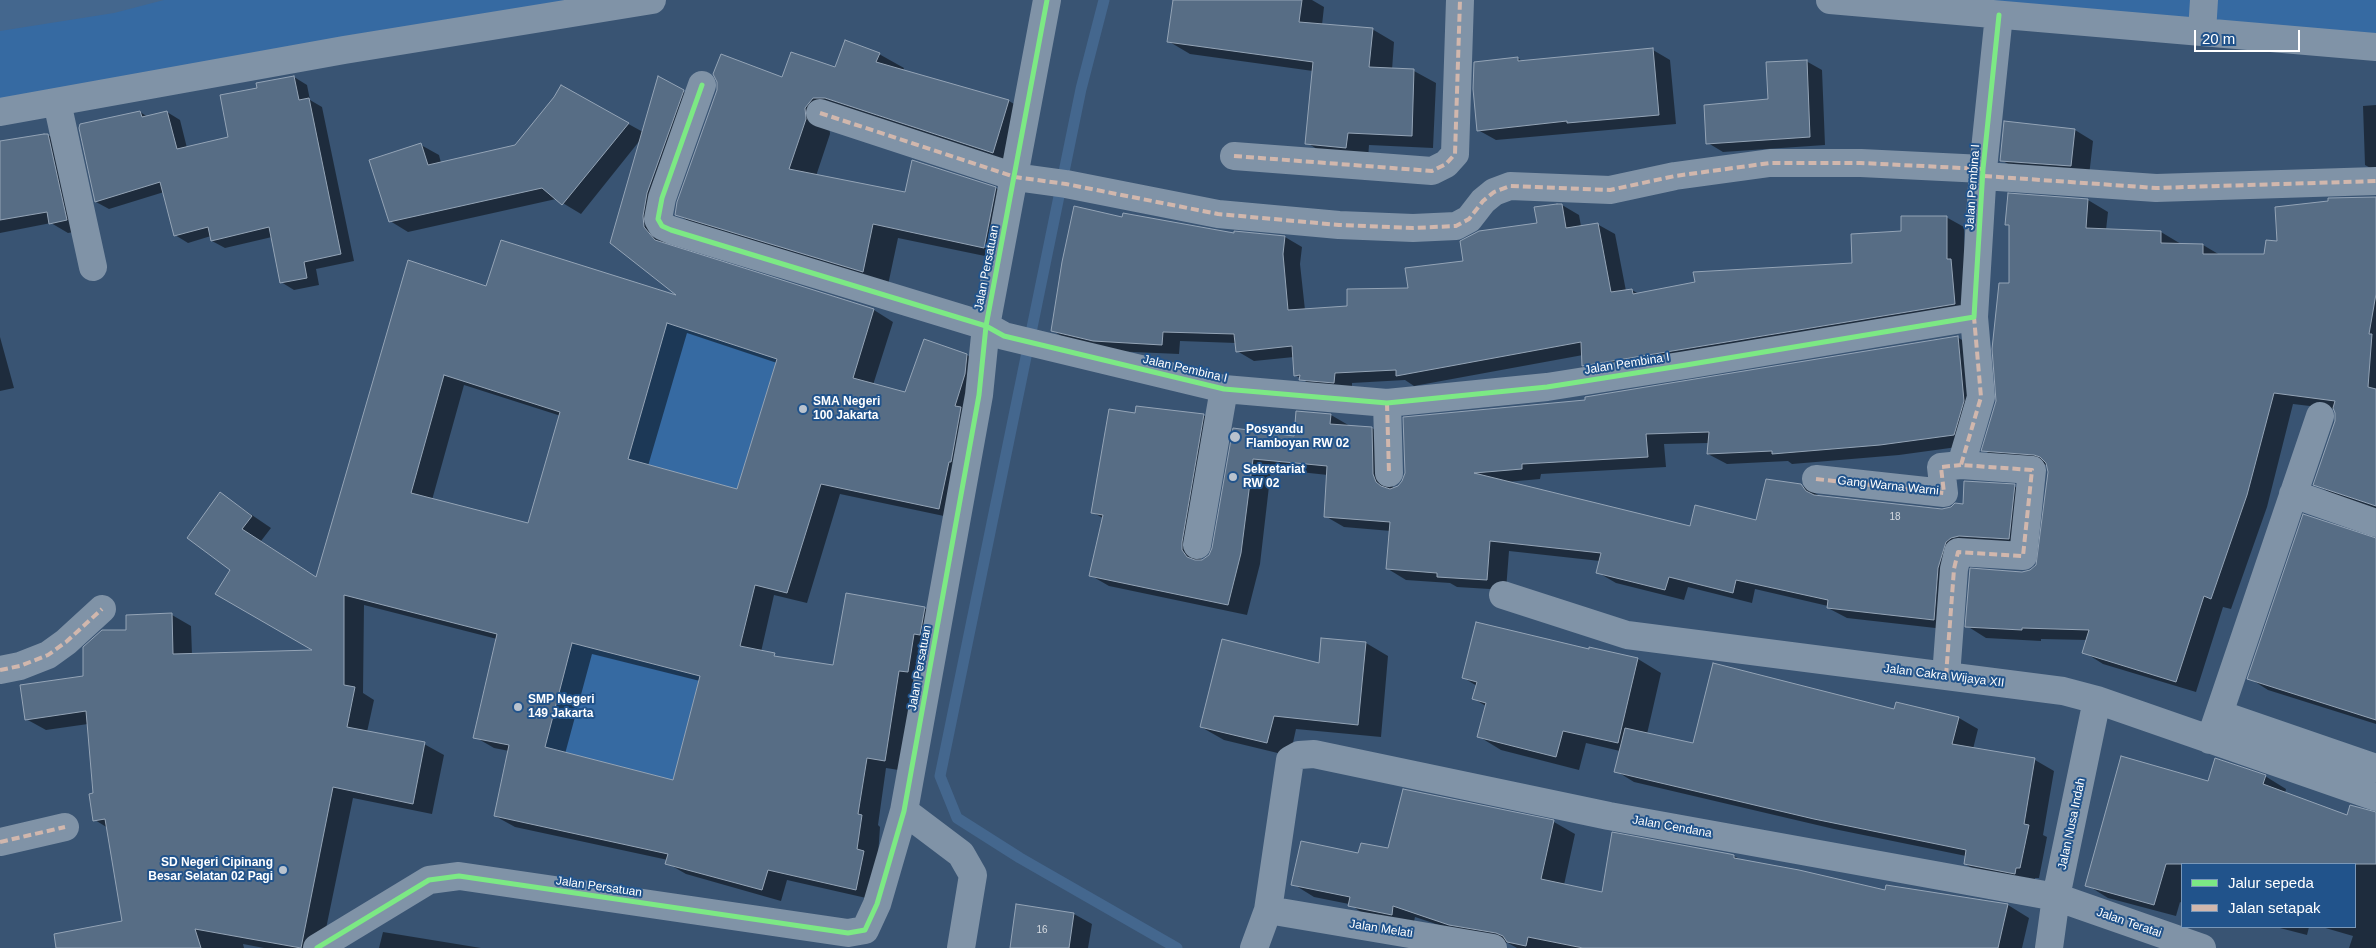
<!DOCTYPE html>
<style>
body{margin:0}
#map{position:relative;width:2376px;height:948px;overflow:hidden;background:#395473;font-family:Helvetica,sans-serif}
canvas{display:block}
.legend{position:absolute;left:2181px;top:863px;width:175px;height:65px;box-sizing:border-box;background:#21538b;border:1px solid #7a98b9;margin:0;padding:6px 9px;list-style:none;font-size:15px;color:#fff}
.legend li{display:flex;align-items:center;gap:10px;height:25px}
.legend b{width:25px;border:1px solid #7a98b9}
.scale{position:absolute;left:2194px;top:30px;width:106px;height:22px;box-sizing:border-box;border:2px solid #fff;border-top:0;padding-left:6px;font-size:15px;line-height:18px;white-space:nowrap;color:#fff;-webkit-text-stroke:4px #21538b;paint-order:stroke}
</style>
<div id="map">
<canvas width="2376" height="948"></canvas>
<ul class="legend">
<li><b style="height:6px;background:#7ce984"></b>Jalur sepeda</li>
<li><b style="height:6px;background:#d1b7ad"></b>Jalan setapak</li>
</ul>
<div class="scale">20 m</div>
</div>
<script>
const ctx = document.querySelector('canvas').getContext('2d');
ctx.lineJoin = 'round';
function paint(path, color) { ctx.fillStyle = color; ctx.fill(path, 'evenodd'); }
const toPath = rows => new Path2D(rows.map(r => 'M' + r).join(''));
function stroke(path, color, width, dash) { ctx.strokeStyle = color; ctx.lineWidth = width; ctx.lineCap = dash ? 'butt' : 'round'; ctx.setLineDash(dash || []); ctx.stroke(path); }
function write(font, color, halo, rows, align = 'center') {
  ctx.font = font + ' Helvetica,sans-serif'; ctx.lineWidth = 4; ctx.setLineDash([]); ctx.textBaseline = 'middle'; ctx.strokeStyle = halo; ctx.fillStyle = color; for (const [text, x, y, turn = 0] of rows) {
    ctx.save(); ctx.translate(x, y); ctx.rotate((+turn || 0) * Math.PI / 180); ctx.textAlign = isNaN(turn) ? turn : align; if (halo) ctx.strokeText(text, 0, 0); ctx.fillText(text, 0, 0); ctx.restore();
  }
}
const green = toPath([
 [0,0,617,0,0,112],
 [1830,0,2376,0,2376,47],
 [667,323,777,359,737,489,628,459],
 [572,643,700,676,673,780,545,747]
]);
const water = toPath([
 [0,0,164,0,114,13,0,31]
]);
const shadow = toPath([
 [1174,0,1312,0,1324,7,1322,25,1372,29,1394,42,1392,70,1414,71,1436,83,1433,148,1369,145,1368,159,1329,156,1307,143,1313,71,1190,54,1168,41],
 [1653,50,1670,60,1676,124,1496,140,1478,130,1518,58,1523,62],
 [879,54,904,68,903,71,1009,101,1033,115,1018,167,829,123,830,134,816,176,906,194,996,188,1020,203,1009,261,898,238,888,285,701,228,676,214,783,78,836,68],
 [1806,61,1822,70,1825,145,1723,152,1708,143,1770,100],
 [294,77,307,85,310,100,322,107,354,261,316,269,319,285,294,290,281,282,272,237,225,248,212,241,211,236,188,243,175,235,164,192,109,209,96,202,140,112,148,117,167,112,180,120,187,148,229,138,258,89],
 [659,78,702,102,664,239,669,246,874,310,893,322,873,385,906,394,925,341,967,355,986,367,958,519,840,494,807,603,774,595,761,652,780,658,834,667,924,608,944,619,905,771,886,768,878,825,880,827,875,900,787,880,781,901,686,874,667,863,668,860,515,827,495,816,509,751,494,748,475,737,497,639,364,605,363,693,374,700,367,732,424,744,444,755,432,814,353,798,322,948,264,948,243,944,244,948,59,948,123,922,108,828,95,820,88,724,46,730,26,719,84,677,127,632,172,615,191,626,192,655,316,651,231,569,221,494,271,528,261,541,317,578,487,287,681,298,611,242,641,139,581,214,556,199,408,232,390,221,421,145,439,155,441,163,516,146,555,98,561,87,643,132],
 [687,333,777,363,738,491,648,466],
 [464,385,561,416,529,525,432,500],
 [592,654,700,681,674,782,565,754],
 [2376,105,2376,171,2365,165,2363,106],
 [2005,122,2075,130,2093,141,2089,176,2019,170,2001,160],
 [48,135,65,145,84,230,68,233,51,223,0,233,0,143],
 [2009,195,2088,200,2108,212,2106,230,2161,232,2181,244,2203,245,2220,255,2265,255,2278,243,2376,198,2376,510,2334,495,2315,484,2336,421,2335,409,2293,404,2267,507,2231,609,2223,607,2196,692,2103,664,2084,652,2087,640,2041,639,2041,641,1986,638,1967,626,2022,573,2031,571,2037,565,2049,472,2048,465,2002,461,1983,450,1997,401,2010,284,2010,226,2006,224],
 [1562,205,1579,215,1581,226,1597,224,1615,234,1626,291,1632,290,1639,294,1854,264,1903,232,1946,217,1964,227,1965,268,1972,314,1601,375,1584,365,1583,355,1414,386,1405,380,1352,383,1352,392,1318,389,1295,375,1294,357,1254,361,1237,351,1236,343,1180,341,1179,354,1111,351,1070,341,1053,331,1123,218,1235,234,1285,237,1302,247,1300,264,1305,310,1349,307,1409,289,1538,224],
 [0,337,14,388,0,391],
 [1957,337,1976,348,1972,445,1899,455,1792,464,1788,461,1727,464,1708,454,1709,443,1664,444,1666,467,1541,474,1540,479,1507,482,1690,528,1757,521,1801,485,1820,496,1942,510,1964,505,2014,486,2033,497,2028,550,1965,552,1953,630,1847,618,1828,608,1828,606,1755,589,1752,603,1688,587,1684,600,1616,583,1597,572,1600,561,1509,551,1506,590,1457,587,1450,583,1406,580,1388,569,1391,531,1344,527,1325,516,1328,475,1271,469,1260,564,1247,615,1109,586,1090,575,1103,518,1092,512,1136,415,1203,415,1222,426,1200,554,1201,561,1210,556,1214,548,1234,430,1295,437,1331,415,1350,426,1372,428,1391,439,1393,489,1586,401],
 [2376,539,2376,724,2268,690,2249,678],
 [1366,643,1388,656,1381,737,1296,729,1290,756,1224,740,1201,727,1320,664],
 [1590,649,1638,659,1661,673,1647,734,1694,745,1895,710,1959,718,1978,729,1973,749,2035,760,2054,771,2043,835,2047,837,2039,878,2035,878,2034,884,1984,875,1965,864,1966,856,1834,829,1634,782,1616,771,1620,751,1586,743,1579,770,1501,750,1478,736,1486,706,1474,699,1477,686,1464,678,1590,651],
 [2265,776,2286,789,2285,793,2347,817,2376,813,2376,948,2349,948,2353,936,2322,927,2355,927,2355,864,2182,864,2182,903,2180,902,2176,916,2108,898,2087,885,2209,782],
 [1403,790,1554,822,1575,834,1564,885,1603,893,1734,856,1743,861,1886,891,2008,905,2029,918,2022,948,1517,948,1508,943,1472,936,1415,917,1413,926,1370,918,1349,904,1314,897,1293,884,1359,855,1389,850],
 [1017,906,1074,914,1092,924,1088,948,1011,948],
 [2276,927,2309,927,2307,935],
 [383,932,481,948,379,948]
]);
const stream = toPath([
 [1104,0,1081,89,940,776,957,818,1020,858,1177,948]
]);
const building = toPath([
 [1173,0,1302,0,1299,22,1373,28,1369,67,1414,69,1412,136,1348,133,1346,148,1305,144,1313,62,1167,42,1173,0],
 [845,40,880,53,876,62,1009,100,993,153,825,98,813,98,805,108,806,119,789,169,905,192,912,160,996,187,984,248,873,224,863,272,675,215,677,202,717,90,717,82,713,74,721,54,782,77,791,52,835,67,845,40],
 [1653,48,1659,115,1567,123,1567,121,1477,131,1473,89,1474,62,1518,57,1518,61,1653,48],
 [1807,60,1810,137,1706,144,1704,105,1768,99,1766,62,1807,60],
 [294,76,299,100,309,98,341,254,304,262,307,278,280,283,269,227,211,241,208,227,174,236,160,182,95,202,79,128,80,124,140,111,142,117,167,111,177,149,228,137,220,95,257,88,256,83,294,76],
 [658,76,684,90,647,193,643,216,644,227,655,240,874,309,853,378,905,392,924,339,967,354,965,374,955,406,961,407,951,462,949,462,939,509,821,484,787,593,755,585,740,646,775,653,774,656,833,665,846,593,925,607,920,635,914,634,908,672,899,671,885,761,867,758,858,814,862,815,857,849,864,851,856,890,768,870,762,890,665,864,668,854,494,816,509,745,473,738,497,634,344,595,344,685,355,687,347,727,425,742,413,804,333,787,301,948,195,929,201,948,56,948,54,934,122,921,105,819,93,821,89,794,93,793,86,711,25,720,20,685,83,676,83,647,102,630,126,630,126,615,172,613,173,654,312,650,215,594,230,570,187,538,220,492,252,516,242,529,316,577,408,260,486,286,501,240,676,295,610,243,658,76],
 [667,323,777,359,737,489,628,459,667,323],
 [444,375,560,412,528,523,411,493,444,375],
 [572,643,700,676,673,780,545,747,572,643],
 [561,85,629,123,562,205,542,188,389,222,369,160,421,143,428,165,515,145,554,97,561,85],
 [2004,121,2075,129,2071,166,2000,161,2004,121],
 [44,134,48,134,67,220,49,224,47,212,0,220,0,141,44,134],
 [2008,193,2088,199,2086,228,2161,231,2161,243,2203,244,2203,254,2264,254,2266,240,2277,241,2275,207,2328,201,2328,198,2376,197,2376,294,2369,334,2372,334,2368,387,2376,389,2376,506,2313,485,2335,421,2335,413,2333,408,2335,401,2274,393,2247,495,2211,599,2204,596,2176,682,2082,653,2089,630,2022,628,2022,630,1965,627,1970,568,2022,572,2030,570,2036,565,2048,472,2046,463,2040,457,2034,455,1981,451,1996,401,1992,349,1999,283,2009,283,2009,225,2005,225,2008,193],
 [1557,204,1562,204,1566,228,1598,223,1611,292,1632,289,1633,294,1695,282,1693,272,1852,263,1851,234,1901,231,1901,216,1947,216,1947,259,1951,259,1955,304,1582,366,1581,342,1396,376,1396,370,1335,373,1334,383,1299,380,1300,375,1294,376,1292,346,1236,352,1234,334,1163,332,1162,345,1093,341,1051,331,1062,262,1074,206,1122,217,1123,213,1234,233,1234,231,1285,236,1283,254,1288,310,1347,306,1347,289,1408,288,1405,268,1463,261,1460,241,1479,231,1537,223,1534,207,1557,204],
 [1958,336,1964,401,1954,435,1880,445,1772,454,1772,451,1707,454,1709,432,1646,434,1648,457,1522,464,1522,469,1474,473,1690,526,1695,505,1756,520,1766,479,1801,484,1806,491,1814,495,1942,509,1951,507,1955,503,1963,504,1964,481,2015,484,2009,539,1959,536,1951,538,1946,542,1938,568,1934,620,1827,608,1828,600,1736,580,1733,593,1669,577,1665,590,1596,573,1601,553,1490,541,1487,580,1437,577,1437,573,1386,569,1390,522,1324,517,1327,466,1253,459,1241,553,1228,605,1089,576,1103,515,1091,513,1109,409,1135,413,1136,406,1204,414,1182,542,1182,550,1187,557,1195,560,1202,560,1209,555,1212,548,1233,428,1294,436,1296,411,1331,414,1330,424,1372,427,1373,474,1376,482,1381,486,1390,489,1398,486,1402,481,1405,473,1403,417,1585,400,1585,397,1958,336],
 [2303,514,2376,538,2376,720,2247,679,2303,514],
 [1476,622,1589,649,1589,647,1638,658,1618,743,1563,731,1556,757,1477,737,1486,703,1472,699,1477,682,1462,678,1476,622],
 [1321,638,1366,642,1358,725,1274,716,1267,743,1200,727,1222,639,1319,663,1321,638],
 [1713,663,1894,709,1896,702,1959,717,1952,744,2035,758,2024,824,2029,825,2020,868,2016,868,2015,874,1964,864,1966,850,1814,819,1614,772,1625,728,1693,743,1713,663],
 [2121,756,2208,781,2215,758,2266,775,2263,784,2347,815,2350,805,2376,812,2376,864,2166,864,2154,905,2085,886,2121,756],
 [1403,789,1554,820,1541,879,1602,892,1612,832,1730,854,1734,855,1734,858,1799,870,1885,890,1886,885,2008,904,1998,948,1583,948,1528,937,1526,946,1507,942,1503,936,1496,933,1449,925,1393,906,1392,915,1348,906,1350,897,1291,885,1301,841,1358,853,1361,843,1388,848,1403,789],
 [1016,904,1074,913,1069,948,1010,948,1016,904]
]);
const street = toPath([
 [1830,0,2376,47],
 [2202,32,2204,0],
 [702,85,662,198,658,219,662,226,671,230,986,326,1004,336,1224,389,1387,403,1547,387,1686,365,1974,317,1983,169,1999,15],
 [57,102,93,267],
 [0,112,344,50,652,0],
 [820,113,1015,177,1066,184,1218,214,1339,225,1413,228,1456,226,1469,219,1483,201,1494,192,1510,186,1610,190,1675,176,1770,163,1861,163,1983,169],
 [1234,156,1432,171,1446,164,1455,154,1460,0],
 [1984,176,2156,188,2376,181],
 [1387,403,1389,473],
 [1816,479,1944,493,1941,467,1961,465],
 [2293,494,2376,523],
 [1197,545,1224,389],
 [1503,595,1627,635,2063,691,2097,700,2376,797],
 [0,670,20,666,48,655,66,642,102,609],
 [1946,676,1954,569,1958,552,2023,556,2032,470,1961,465,1981,397,1974,317],
 [2219,714,2376,768],
 [2210,740,2320,416],
 [904,811,961,854,973,875,961,948],
 [0,842,65,827],
 [1268,910,1493,948],
 [317,948,429,880,459,876,848,933,865,930,877,904,904,811,979,395,986,326,1047,0],
 [1254,948,1268,910,1290,760,1299,755,1314,754,1609,816,2056,897,2202,948],
 [2049,948,2056,897,2097,700]
]);
const quiet = toPath([
 [820,113,1015,177,1066,184,1218,214,1339,225,1413,228,1456,226,1469,219,1483,201,1494,192,1510,186,1610,190,1675,176,1770,163,1861,163,1983,169],
 [1234,156,1432,171,1446,164,1455,154,1460,0],
 [1984,176,2156,188,2376,181],
 [1387,403,1389,473],
 [1816,479,1944,493,1941,467,1961,465],
 [0,670,20,666,48,655,66,642,102,609],
 [1946,676,1954,569,1958,552,2023,556,2032,470,1961,465,1981,397,1974,317],
 [0,842,65,827]
]);
const cycleway = toPath([
 [702,85,662,198,658,219,662,226,671,230,986,326,1004,336,1224,389,1387,403,1547,387,1686,365,1974,317,1983,169,1999,15],
 [317,948,429,880,459,876,848,933,865,930,877,904,904,811,979,395,986,326,1047,0]
]);
const markers = [
 [803,409,5,"#bac3ce"],
 [1235,437,6,"#bac3ce"],
 [1233,477,5,"#bac3ce"],
 [518,707,5,"#bac3ce"],
 [283,870,5,"#bac3ce"]
];
const numberNames = [
 ["18",1895,517],
 ["16",1042,930]
];
const streetNames = [
 ["Jalan Pembina I",1973,187,-86],
 ["Jalan Persatuan",987,268,-79],
 ["Jalan Pembina I",1627,364,-9],
 ["Jalan Pembina I",1185,369,13],
 ["Gang Warna Warni",1888,486,6],
 ["Jalan Persatuan",920,668,-80],
 ["Jalan Cakra Wijaya XII",1944,676,7],
 ["Jalan Nusa Indah",2072,824,-78],
 ["Jalan Cendana",1672,827,10],
 ["Jalan Persatuan",599,887,8],
 ["Jalan Teratai",2129,923,19],
 ["Jalan Melati",1381,929,9]
];
const poiNames = [
 ["SMA Negeri",813,402],
 ["100 Jakarta",813,416],
 ["Posyandu",1246,430],
 ["Flamboyan RW 02",1246,444],
 ["Sekretariat",1243,470],
 ["RW 02",1243,484],
 ["SMP Negeri",528,700],
 ["149 Jakarta",528,714],
 ["SD Negeri Cipinang",273,863,"right"],
 ["Besar Selatan 02 Pagi",273,877,"right"]
];
paint(green, '#366aa2');
paint(water, '#44678e');
paint(shadow, '#0007');
stroke(stream, '#44678e', 11);
paint(building, '#576d85');
stroke(building, '#94a4b6', 1);
stroke(street, '#8093a7', 28);
stroke(quiet, '#d1b7ad', 4, [8, 4]);
stroke(cycleway, '#7ce984', 5);
for (const [x, y, r, color] of markers) { const dot = new Path2D(); dot.arc(x, y, r, 0, 2 * Math.PI); ctx.fillStyle = color; ctx.fill(dot); stroke(dot, '#21538b', 2); }
write('10px', '#d5dae0', null, numberNames);
write('12px', '#fff', '#21538b', streetNames);
write('bold 12px', '#fff', '#21538b', poiNames, 'left');
</script>
